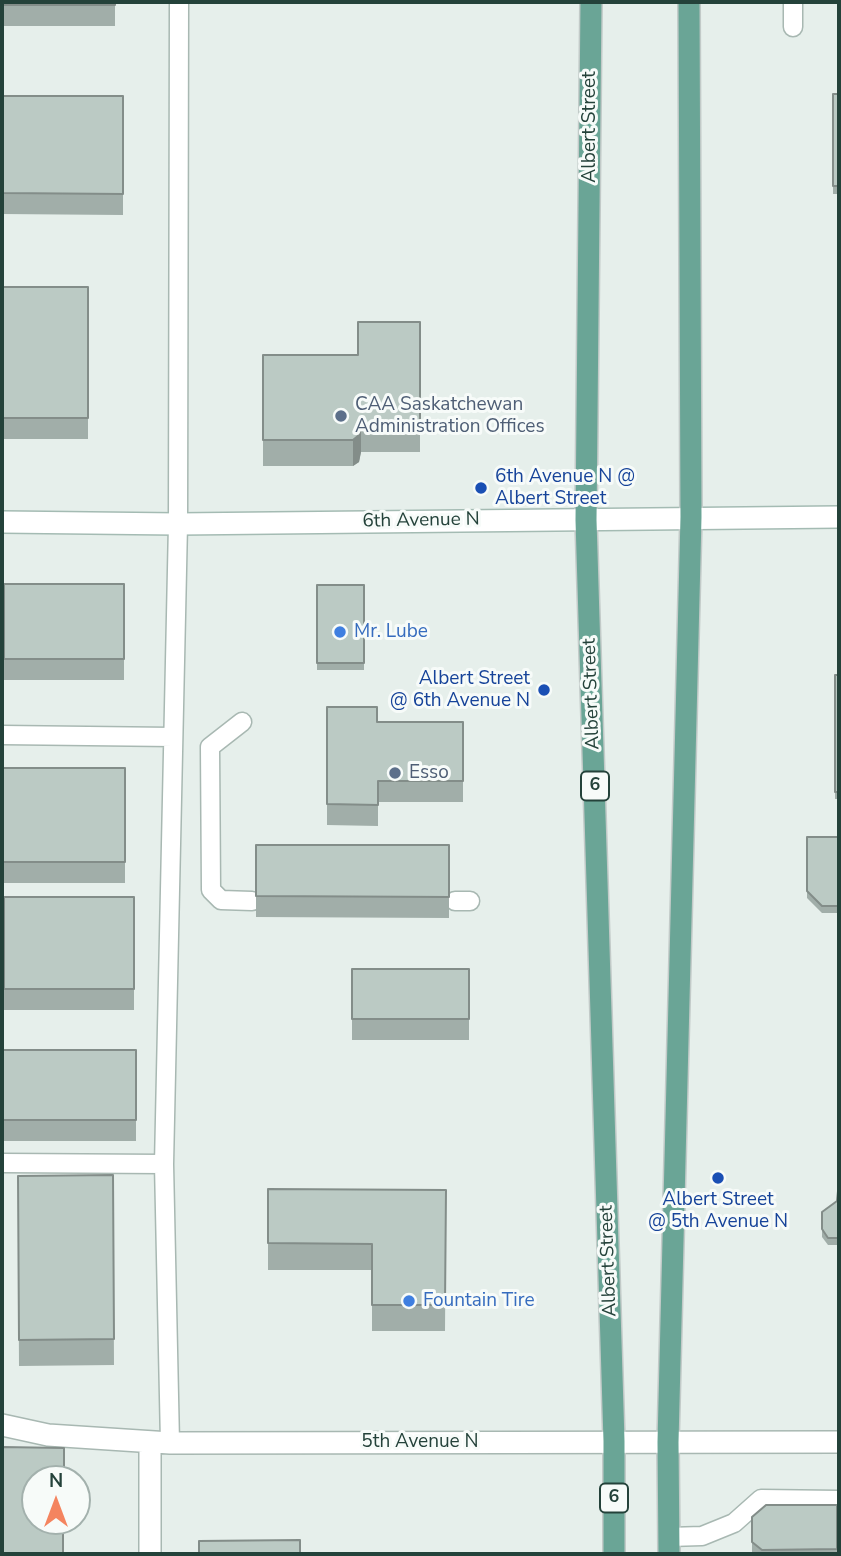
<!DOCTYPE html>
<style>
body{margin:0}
#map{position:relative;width:841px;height:1556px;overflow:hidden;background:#e6efeb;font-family:"Nunito Sans",sans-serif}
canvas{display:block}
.frame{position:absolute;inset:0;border:4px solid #24423a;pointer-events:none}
.north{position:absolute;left:21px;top:1465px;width:70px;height:70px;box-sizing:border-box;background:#f7fbf9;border:2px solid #a3b1ad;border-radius:50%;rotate:0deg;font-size:19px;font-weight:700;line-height:28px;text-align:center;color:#24423a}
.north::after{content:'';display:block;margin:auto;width:24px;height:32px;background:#f4845f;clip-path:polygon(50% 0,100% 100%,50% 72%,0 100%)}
</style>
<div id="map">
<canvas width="841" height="1556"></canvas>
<div class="frame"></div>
<div class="north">N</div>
</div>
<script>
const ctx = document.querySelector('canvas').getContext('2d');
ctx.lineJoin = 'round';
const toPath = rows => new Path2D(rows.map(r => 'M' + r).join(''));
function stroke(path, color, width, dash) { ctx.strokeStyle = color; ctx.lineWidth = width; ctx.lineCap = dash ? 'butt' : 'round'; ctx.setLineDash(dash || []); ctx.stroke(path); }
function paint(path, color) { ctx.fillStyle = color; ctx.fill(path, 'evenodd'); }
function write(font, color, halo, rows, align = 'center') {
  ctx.font = font + ' "Nunito Sans",sans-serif'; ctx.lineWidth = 6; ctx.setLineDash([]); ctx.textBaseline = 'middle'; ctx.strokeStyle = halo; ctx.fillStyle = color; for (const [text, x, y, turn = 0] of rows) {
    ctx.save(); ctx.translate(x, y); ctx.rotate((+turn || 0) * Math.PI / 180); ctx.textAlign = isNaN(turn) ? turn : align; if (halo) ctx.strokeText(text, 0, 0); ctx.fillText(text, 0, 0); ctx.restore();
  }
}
const lane = toPath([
 [793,27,793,2],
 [242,722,210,747,211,890,221,900,252,901],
 [2,735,173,737],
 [455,901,470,901],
 [2,1163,164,1164,178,524,179,2],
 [164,1164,170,1443],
 [669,1537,702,1536,734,1523,761,1499,839,1500]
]);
const street = toPath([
 [2,1425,48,1435,170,1443,839,1442],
 [150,1442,150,1554]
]);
const secondary = toPath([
 [2,522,178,524,839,517]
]);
const primary = toPath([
 [591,2,586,520,614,1441,614,1554],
 [669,1554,668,1442,691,517,689,2]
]);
const wall = toPath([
 [2,2,115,2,115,26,2,26],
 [833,94,839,94,839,194,833,194],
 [2,96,123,96,123,215,2,214],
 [2,287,88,287,88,439,2,439],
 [420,322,420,452,361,452,359,462,353,466,263,466,263,355,358,355],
 [4,584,124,584,124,680,4,680],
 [317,585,364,585,364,670,317,670],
 [835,675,839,675,839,799,835,799],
 [327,707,377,722,463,722,463,802,378,802,378,826,327,825],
 [2,768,125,768,125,883,2,883],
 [807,837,839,837,839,913,822,913,807,898],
 [256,845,449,845,449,918,256,917],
 [4,897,134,897,134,1010,4,1010],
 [352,969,469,969,469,1040,352,1040],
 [2,1050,136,1050,136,1141,2,1141],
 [113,1175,114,1365,19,1366,18,1176],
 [268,1189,446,1190,445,1331,372,1331,372,1270,268,1270],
 [839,1191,839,1245,828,1245,822,1237,822,1212,837,1201],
 [837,1505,837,1554,752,1554,752,1517]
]);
const shadedWall = toPath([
 [361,425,361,452,359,462,353,466,353,440]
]);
const building = toPath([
 [2,2,115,2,115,5,2,5,2,2],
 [833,94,839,94,839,186,833,186,833,94],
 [2,96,123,96,123,194,2,193,2,96],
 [2,287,88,287,88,418,2,418,2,287],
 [358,322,420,322,420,425,361,425,359,435,353,440,263,440,263,355,358,355,358,322],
 [4,584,124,584,124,659,4,659,4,584],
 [317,585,364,585,364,663,317,663,317,585],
 [835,675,839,675,839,792,835,792,835,675],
 [327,707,377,707,377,722,463,722,463,781,378,781,378,805,327,804,327,707],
 [2,768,125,768,125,862,2,862,2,768],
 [807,837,839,837,839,906,822,906,807,891,807,837],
 [256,845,449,845,449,897,256,896,256,845],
 [4,897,134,897,134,989,4,989,4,897],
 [352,969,469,969,469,1019,352,1019,352,969],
 [2,1050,136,1050,136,1120,2,1120,2,1050],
 [113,1175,114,1339,19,1340,18,1176,113,1175],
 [268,1189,446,1190,445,1305,372,1305,372,1244,268,1243,268,1189],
 [838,1191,839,1191,839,1238,828,1238,822,1229,822,1212,837,1201,838,1191],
 [2,1447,64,1448,64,1479,35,1479,35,1521,63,1521,63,1554,2,1554,2,1447],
 [766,1505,837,1505,837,1549,762,1550,752,1542,752,1517,766,1505],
 [300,1540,300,1554,199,1554,199,1541,300,1540]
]);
const markers = [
 [341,416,7,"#5c6f8a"],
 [481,488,7,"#1a4fb4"],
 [340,632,7,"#3f7fe0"],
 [544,690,7,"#1a4fb4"],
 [395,773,7,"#5c6f8a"],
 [718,1178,7,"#1a4fb4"],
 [409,1301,7,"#3f7fe0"]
];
const shields = [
 [595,786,28],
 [614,1498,28]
];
const shieldNames = [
 ["6",595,786],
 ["6",614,1498]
];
const streetNames = [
 ["Albert Street",590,127,-90],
 ["6th Avenue N",421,521,-1],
 ["Albert Street",592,694,-92],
 ["Albert Street",609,1261,-92],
 ["5th Avenue N",420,1442]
];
const serviceNames = [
 ["CAA Saskatchewan",355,405],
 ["Administration Offices",355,427],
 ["Esso",409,773]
];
const transitNames = [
 ["6th Avenue N @",495,477],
 ["Albert Street",495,499],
 ["Albert Street",530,679,"right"],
 ["@ 6th Avenue N",530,701,"right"],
 ["Albert Street",718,1200,"center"],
 ["@ 5th Avenue N",718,1222,"center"]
];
const shopNames = [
 ["Mr. Lube",354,632],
 ["Fountain Tire",423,1301]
];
stroke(lane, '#a8b8b2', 21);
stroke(street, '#a8b8b2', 24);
stroke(secondary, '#a4bbb3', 24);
stroke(primary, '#c2cac8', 24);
stroke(lane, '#fff', 18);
stroke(street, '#fff', 21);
stroke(secondary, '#fff', 21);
stroke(primary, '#6aa596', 21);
paint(wall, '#a1aea9');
paint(shadedWall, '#838d89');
paint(building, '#bbcac4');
stroke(building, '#838d89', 2);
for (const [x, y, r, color] of markers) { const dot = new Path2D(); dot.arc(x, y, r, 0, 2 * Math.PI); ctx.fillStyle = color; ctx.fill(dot); stroke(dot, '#f7fbf9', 2.5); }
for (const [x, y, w] of shields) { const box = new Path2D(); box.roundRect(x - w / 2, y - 14.5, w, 29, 5); ctx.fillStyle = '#f7fbf9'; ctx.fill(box); stroke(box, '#24423a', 2); }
write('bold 18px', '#24423a', null, shieldNames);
write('19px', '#24423a', '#f7fbf9', streetNames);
write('19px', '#4e5e75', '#f7fbf9', serviceNames, 'left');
write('19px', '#164399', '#f7fbf9', transitNames, 'left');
write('19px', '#366cbe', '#f7fbf9', shopNames, 'left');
</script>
